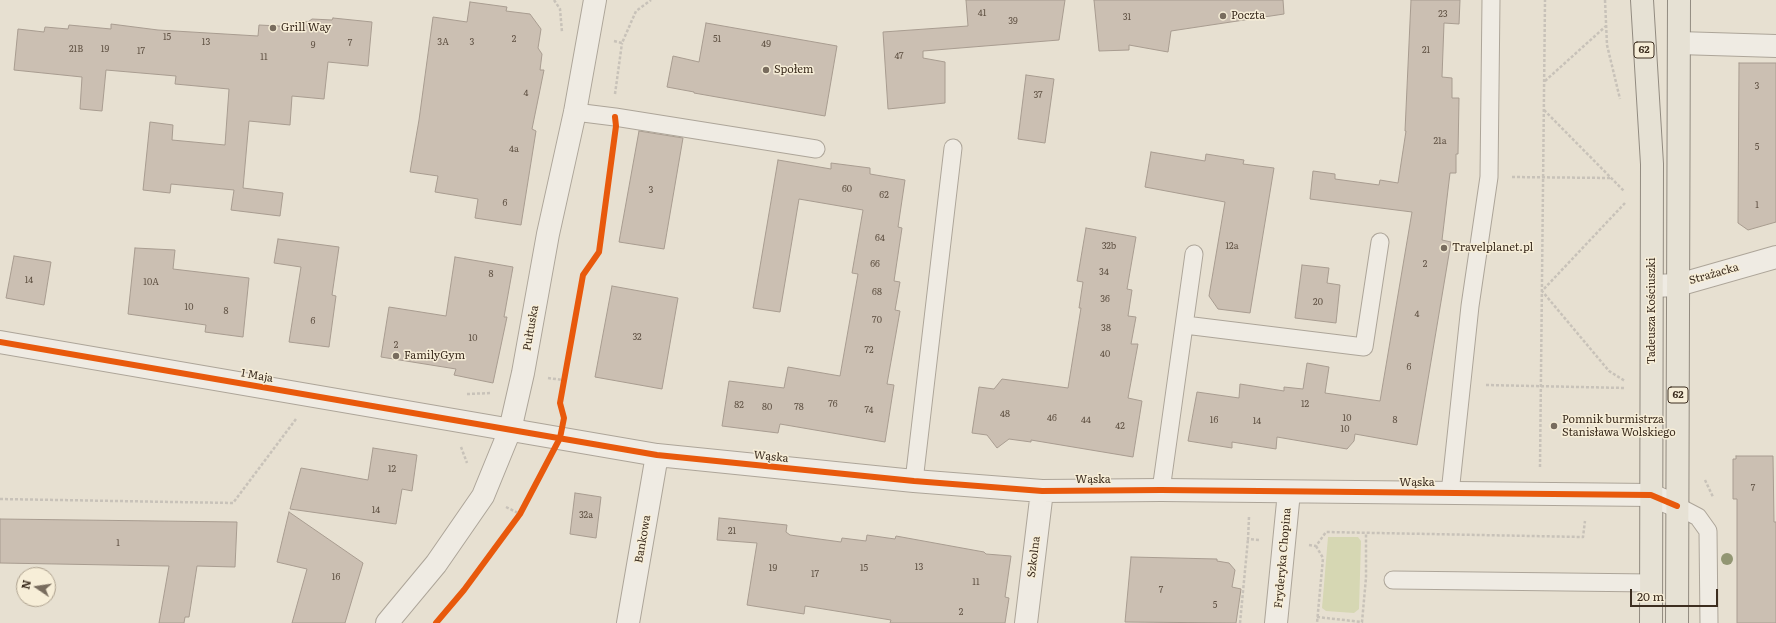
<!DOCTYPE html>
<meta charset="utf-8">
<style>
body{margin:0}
#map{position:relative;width:1776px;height:623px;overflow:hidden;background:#e7e0d1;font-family:Literata,serif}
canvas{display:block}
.north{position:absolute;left:16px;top:567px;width:40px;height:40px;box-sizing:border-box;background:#f7eed8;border:1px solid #ada18e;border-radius:50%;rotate:283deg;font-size:11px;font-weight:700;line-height:16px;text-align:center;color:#3d2e20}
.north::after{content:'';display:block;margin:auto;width:14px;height:18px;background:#786c5e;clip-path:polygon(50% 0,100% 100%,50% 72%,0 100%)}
.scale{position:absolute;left:1630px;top:589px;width:88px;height:18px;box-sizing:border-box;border:2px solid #3d2e20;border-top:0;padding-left:5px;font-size:12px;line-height:14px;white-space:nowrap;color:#3d2e20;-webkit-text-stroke:3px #f7eed8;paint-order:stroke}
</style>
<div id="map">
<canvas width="1776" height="623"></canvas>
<div class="north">N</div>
<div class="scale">20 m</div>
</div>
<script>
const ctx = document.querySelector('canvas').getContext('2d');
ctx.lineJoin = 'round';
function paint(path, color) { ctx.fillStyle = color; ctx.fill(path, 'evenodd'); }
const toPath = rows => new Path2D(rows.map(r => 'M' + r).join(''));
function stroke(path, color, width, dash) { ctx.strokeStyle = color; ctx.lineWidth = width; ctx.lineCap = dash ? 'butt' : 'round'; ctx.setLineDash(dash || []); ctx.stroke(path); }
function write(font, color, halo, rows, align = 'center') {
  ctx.font = font + ' Literata,serif'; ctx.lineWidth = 3; ctx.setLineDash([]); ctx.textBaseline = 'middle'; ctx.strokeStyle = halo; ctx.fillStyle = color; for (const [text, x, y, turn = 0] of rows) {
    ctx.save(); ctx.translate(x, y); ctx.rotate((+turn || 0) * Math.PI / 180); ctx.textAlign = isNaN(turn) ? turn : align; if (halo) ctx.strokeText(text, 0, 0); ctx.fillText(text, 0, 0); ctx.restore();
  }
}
const green = toPath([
 [1328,537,1358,537,1361,541,1359,609,1354,613,1326,611,1322,608]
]);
const building = toPath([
 [966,0,1065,0,1059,40,923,51,923,58,945,62,945,103,888,109,883,32,968,26,966,0],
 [1094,0,1283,0,1284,14,1171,31,1168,52,1129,45,1129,50,1099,51,1094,0],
 [1411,0,1460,0,1459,24,1444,23,1442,77,1452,78,1452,98,1459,98,1458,154,1456,154,1456,173,1450,173,1442,240,1451,242,1417,445,1355,434,1354,441,1347,449,1277,437,1276,449,1232,442,1232,448,1188,441,1197,392,1239,398,1240,384,1284,391,1284,387,1303,389,1307,363,1329,367,1325,393,1380,401,1412,212,1310,199,1313,171,1335,174,1335,179,1379,185,1380,180,1398,183,1406,131,1405,131,1411,0],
 [470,2,507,7,506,11,530,14,541,29,538,48,542,54,540,70,544,70,532,129,536,131,521,225,475,218,478,199,435,192,438,176,410,172,419,120,433,17,467,22,470,2],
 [333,18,372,22,368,66,328,62,324,99,292,96,290,125,249,121,243,188,283,193,280,216,231,210,234,190,171,184,170,193,143,190,150,122,173,125,172,140,225,145,229,89,175,84,176,76,106,70,102,111,80,109,82,77,14,70,18,29,44,32,45,27,68,29,69,25,111,29,111,24,158,30,258,36,259,25,298,27,299,21,308,22,312,19,332,20,333,18],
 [706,23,837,46,825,116,694,93,694,92,667,87,673,56,699,62,706,23],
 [1739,63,1776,63,1776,222,1748,230,1738,223,1739,63],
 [1026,75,1054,79,1045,143,1018,139,1026,75],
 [639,131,683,138,664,249,619,242,639,131],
 [1151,152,1205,161,1206,154,1244,160,1243,164,1274,168,1250,313,1218,309,1209,296,1225,202,1145,187,1151,152],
 [778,160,831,169,831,163,870,168,870,174,905,180,898,227,902,228,894,281,900,282,895,310,900,311,887,384,894,385,885,442,780,424,778,433,722,426,729,381,784,388,788,367,840,376,858,274,852,273,863,210,799,199,780,312,753,308,778,160],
 [1086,228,1136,237,1127,289,1132,290,1128,316,1136,317,1131,344,1138,344,1128,398,1142,401,1133,457,1031,440,1031,442,1009,439,997,448,987,435,972,433,979,387,994,389,1002,379,1068,388,1081,308,1079,308,1083,282,1077,281,1086,228],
 [278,239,339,247,332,295,336,296,329,347,289,342,301,267,274,263,278,239],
 [135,248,175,250,173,269,249,278,243,337,205,332,206,325,128,314,135,248],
 [14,256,51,262,44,305,6,298,14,256],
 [455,257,513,267,504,317,507,317,493,383,454,375,456,369,381,357,389,307,446,316,455,257],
 [1302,265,1329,268,1327,283,1340,285,1336,323,1295,318,1302,265],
 [612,286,678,298,662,389,595,377,612,286],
 [373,448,417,455,412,491,402,489,396,524,290,509,301,468,368,480,373,448],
 [1736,456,1773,456,1774,522,1776,522,1776,623,1737,623,1737,499,1733,499,1733,459,1736,459,1736,456],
 [575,493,601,497,596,538,570,534,575,493],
 [289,512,363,563,345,623,292,623,307,569,277,562,289,512],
 [719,518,787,525,786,532,790,535,841,542,842,538,866,541,867,535,895,539,896,536,984,552,986,554,1011,556,1005,597,1009,598,1005,623,890,623,891,620,805,606,804,614,747,605,757,543,717,540,719,518],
 [0,519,237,522,235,567,197,566,189,617,185,617,184,623,159,623,169,566,0,563,0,519],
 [1131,557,1217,559,1217,561,1229,563,1235,570,1232,587,1241,589,1236,623,1125,622,1131,557]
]);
const path = toPath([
 [554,0,560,9,562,32],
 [1605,0,1607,45,1620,99],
 [614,41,622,43,636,11,651,0],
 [1545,81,1606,26],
 [615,94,622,43],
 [1544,110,1624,191],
 [1512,177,1611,178],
 [1625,203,1542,291,1609,371,1625,381],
 [548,378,563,380],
 [1486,385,1625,388],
 [467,394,492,393],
 [461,447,467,463],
 [1540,467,1545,0],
 [1705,480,1713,497],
 [0,499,233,503,296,419],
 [506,507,520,514],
 [1249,517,1248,539,1259,540],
 [1309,545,1316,546,1326,532,1583,537,1585,521],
 [1316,546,1323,558,1317,623],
 [1317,617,1362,622,1366,578,1366,533],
 [1240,623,1248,539]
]);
const service = toPath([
 [575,112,615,117,816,149],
 [1185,325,1364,347,1380,242],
 [914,481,953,148],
 [1161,490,1194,254],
 [1450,493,1470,306,1489,177,1491,0],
 [1677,506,1698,517,1708,531,1709,623],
 [1393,580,1651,583]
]);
const minor = toPath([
 [1679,43,1776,46],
 [1652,286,1678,285,1776,257],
 [0,342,657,455,914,481,1042,491,1161,490,1651,495,1677,506],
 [628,623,657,455],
 [1026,623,1042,491],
 [1276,623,1289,492]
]);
const tertiary = toPath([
 [387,623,436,564,483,496,510,430,523,373,548,234,575,112,595,0]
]);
const primary = toPath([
 [1642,0,1652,164,1651,623],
 [1677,623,1679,0]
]);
const cycleway = toPath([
 [0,342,657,455,914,481,1042,491,1161,490,1651,495,1677,506],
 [436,623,464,590,520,514,560,438,564,418,560,403,583,275,599,252,616,126,615,117]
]);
const trees = [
 [1727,559]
];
const markers = [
 [1223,16,4,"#786c5e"],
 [273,28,4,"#786c5e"],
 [766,70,4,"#786c5e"],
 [1444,248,4,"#786c5e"],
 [396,356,4,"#786c5e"],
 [1554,426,4,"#786c5e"]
];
const numberNames = [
 ["41",982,13],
 ["23",1443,14],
 ["31",1127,17],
 ["39",1013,21],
 ["15",167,37],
 ["2",514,39],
 ["51",717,39],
 ["13",206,42],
 ["3A",443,42],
 ["3",472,42],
 ["7",350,43],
 ["49",766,44],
 ["9",313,45],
 ["21B",76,49],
 ["19",105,49],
 ["21",1426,50],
 ["17",141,51],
 ["47",899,56],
 ["11",264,57],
 ["3",1757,86],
 ["4",526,93],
 ["37",1038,95],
 ["21a",1440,141],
 ["5",1757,147],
 ["4a",514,149],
 ["60",847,189],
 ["3",651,190],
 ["62",884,195],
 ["6",505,203],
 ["1",1757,205],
 ["64",880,238],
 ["32b",1109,246],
 ["12a",1232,246],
 ["66",875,264],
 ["2",1425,264],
 ["34",1104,272],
 ["8",491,274],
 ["14",29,280],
 ["10A",151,282],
 ["68",877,292],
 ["36",1105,299],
 ["20",1318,302],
 ["10",189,307],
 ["8",226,311],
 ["4",1417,314],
 ["70",877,320],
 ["6",313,321],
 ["38",1106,328],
 ["32",637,337],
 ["10",473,338],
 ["2",396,345],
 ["72",869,350],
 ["40",1105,354],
 ["6",1409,367],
 ["76",833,404],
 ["12",1305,404],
 ["82",739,405],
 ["80",767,407],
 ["78",799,407],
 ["74",869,410],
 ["48",1005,414],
 ["46",1052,418],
 ["10",1347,418],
 ["44",1086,420],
 ["16",1214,420],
 ["8",1395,420],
 ["14",1257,421],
 ["42",1120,426],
 ["10",1345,429],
 ["12",392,469],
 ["7",1753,488],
 ["14",376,510],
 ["32a",586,515],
 ["21",732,531],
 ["1",118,543],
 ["13",919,567],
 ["19",773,568],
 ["15",864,568],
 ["17",815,574],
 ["16",336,577],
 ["11",976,582],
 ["7",1161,590],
 ["5",1215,605],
 ["2",961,612]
];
const shields = [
 [1644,50,20],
 [1678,395,20]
];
const shieldNames = [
 ["62",1644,50],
 ["62",1678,395]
];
const poiNames = [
 ["Poczta",1231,16],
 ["Grill Way",281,28],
 ["Społem",774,70],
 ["Travelplanet.pl",1452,248],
 ["FamilyGym",404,356],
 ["Pomnik burmistrza",1562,420],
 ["Stanisława Wolskiego",1562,433]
];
const streetNames = [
 ["Strażacka",1714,274,-16],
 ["Tadeusza Kościuszki",1652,311,-90],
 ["Pułtuska",531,328,-80],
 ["1 Maja",257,376,10],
 ["Wąska",771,457,6],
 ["Wąska",1093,480],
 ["Wąska",1417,483],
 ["Bankowa",643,539,-80],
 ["Szkolna",1034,557,-83],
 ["Fryderyka Chopina",1283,558,-85]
];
paint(green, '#d6d7b3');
paint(building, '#cbbfb2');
stroke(building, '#a89c90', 1);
stroke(service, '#ada599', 19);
stroke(minor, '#ada599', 24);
stroke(tertiary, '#ada599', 24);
stroke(primary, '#928b80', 24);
stroke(path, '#c8c2b9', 2.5, [3, 2]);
stroke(service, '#efebe3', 17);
stroke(minor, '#efebe3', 22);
stroke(tertiary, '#efebe3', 22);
stroke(primary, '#e6e1d4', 22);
stroke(cycleway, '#e8590c', 6);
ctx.fillStyle = '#929673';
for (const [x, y] of trees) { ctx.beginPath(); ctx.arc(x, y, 6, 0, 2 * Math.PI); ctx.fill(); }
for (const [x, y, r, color] of markers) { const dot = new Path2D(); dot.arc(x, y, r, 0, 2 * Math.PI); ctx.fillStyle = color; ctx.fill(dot); stroke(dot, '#f7eed8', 1.5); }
write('9px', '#605244', null, numberNames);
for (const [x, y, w] of shields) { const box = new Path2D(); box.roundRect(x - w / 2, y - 8, w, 16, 3); ctx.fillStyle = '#f7eed8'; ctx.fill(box); stroke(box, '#3d2e20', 1); }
write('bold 10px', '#3d2e20', null, shieldNames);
write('11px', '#3d2e20', '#f7eed8', poiNames, 'left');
write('11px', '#3d2e20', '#f7eed8', streetNames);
</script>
